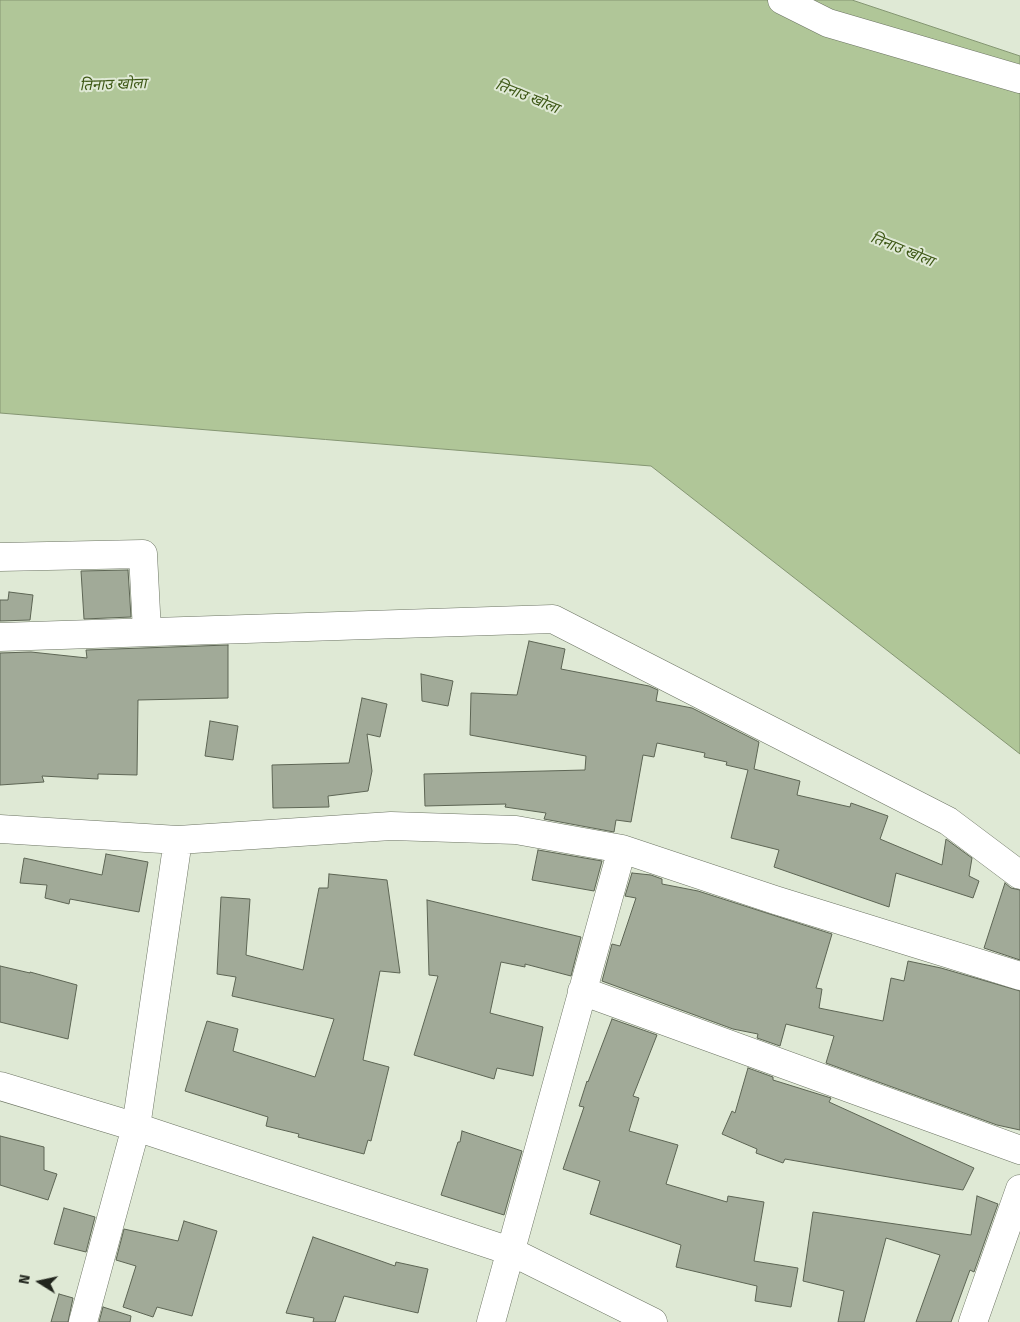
<!DOCTYPE html>
<meta charset="utf-8">
<style>
body{margin:0}
#map{position:relative;width:1020px;height:1322px;overflow:hidden;background:#dfe9d5;font-family:"Fira Sans",sans-serif}
canvas{display:block}
.north{position:absolute;left:15px;top:1257px;width:50px;height:50px;-webkit-text-stroke:4px #dfe9d5;paint-order:stroke;rotate:280deg;font-size:14px;font-weight:700;line-height:20px;text-align:center;color:#22261e}
.north::after{content:'';display:block;margin:auto;width:18px;height:22px;background:#22261e;clip-path:polygon(50% 0,100% 100%,50% 72%,0 100%)}
</style>
<div id="map">
<canvas width="1020" height="1322"></canvas>
<div class="north">N</div>
</div>
<script>
const ctx = document.querySelector('canvas').getContext('2d');
ctx.lineJoin = 'round';
function paint(path, color) { ctx.fillStyle = color; ctx.fill(path, 'evenodd'); }
const toPath = rows => new Path2D(rows.map(r => 'M' + r).join(''));
function stroke(path, color, width, dash) { ctx.strokeStyle = color; ctx.lineWidth = width; ctx.lineCap = dash ? 'butt' : 'round'; ctx.setLineDash(dash || []); ctx.stroke(path); }
function write(font, color, halo, rows, align = 'center') {
  ctx.font = font + ' "Fira Sans","Noto Sans Devanagari",sans-serif'; ctx.lineWidth = 4; ctx.setLineDash([]); ctx.textBaseline = 'middle'; ctx.strokeStyle = halo; ctx.fillStyle = color; for (const [text, x, y, turn = 0] of rows) {
    ctx.save(); ctx.translate(x, y); ctx.rotate((+turn || 0) * Math.PI / 180); ctx.textAlign = isNaN(turn) ? turn : align; if (halo) ctx.strokeText(text, 0, 0); ctx.fillText(text, 0, 0); ctx.restore();
  }
}
const water = toPath([
 [0,0,852,0,1020,56,1020,754,651,466,0,413,0,0]
]);
const building = toPath([
 [128,570,131,617,84,619,81,571,128,570],
 [9,592,33,595,30,620,0,621,0,600,8,600,9,592],
 [529,641,565,649,561,669,649,686,658,690,656,701,692,708,759,742,754,769,800,781,797,795,850,807,851,803,888,816,880,839,942,865,946,839,972,858,969,876,979,881,973,898,896,873,889,907,774,867,779,850,731,838,748,770,726,765,727,762,704,757,705,753,657,743,654,757,643,755,631,822,616,820,614,832,544,819,546,813,505,807,506,804,425,806,424,774,585,770,586,756,470,735,471,693,517,695,529,641],
 [228,645,228,698,138,700,137,775,98,774,98,779,42,776,44,782,0,785,0,653,31,652,87,658,86,650,228,645],
 [421,674,453,681,448,706,422,701,421,674],
 [362,698,387,704,380,737,367,734,372,771,368,791,328,796,329,807,273,808,272,765,349,763,362,698],
 [210,721,238,726,233,760,205,756,210,721],
 [538,850,602,861,594,891,532,880,538,850],
 [106,854,148,862,139,912,70,899,69,904,45,898,47,885,20,883,24,858,102,875,106,854],
 [632,873,651,875,662,879,662,884,698,891,832,934,816,988,822,989,819,1008,883,1021,891,978,904,981,908,961,941,968,1020,991,1020,1130,997,1125,826,1063,834,1036,786,1024,780,1046,757,1038,758,1034,733,1029,602,981,612,944,620,946,636,898,625,896,632,873],
 [329,874,387,880,400,973,380,971,363,1060,389,1067,371,1141,368,1140,364,1154,298,1137,299,1134,266,1126,268,1117,185,1091,207,1021,238,1029,233,1051,315,1077,334,1019,232,996,236,977,217,974,221,897,250,899,246,955,303,970,319,888,328,888,329,874],
 [1005,883,1011,888,1020,890,1020,960,984,948,1005,883],
 [427,900,581,937,571,976,525,964,525,967,501,962,490,1013,543,1027,533,1076,497,1068,494,1079,414,1055,438,976,429,975,427,900],
 [0,966,30,973,30,972,77,985,68,1039,0,1022,0,966],
 [612,1019,657,1035,633,1096,639,1098,629,1131,678,1145,666,1184,727,1202,728,1196,764,1202,754,1261,798,1268,791,1307,755,1301,757,1286,676,1267,681,1245,590,1214,600,1181,563,1169,584,1107,579,1106,587,1081,588,1082,612,1019],
 [748,1068,773,1077,773,1080,831,1098,829,1102,974,1168,963,1190,785,1159,783,1163,756,1153,757,1149,722,1134,732,1111,735,1113,748,1068],
 [462,1131,522,1151,504,1215,441,1195,458,1142,460,1142,462,1131],
 [0,1136,44,1147,44,1170,57,1174,48,1200,0,1185,0,1136],
 [977,1196,998,1204,974,1272,970,1270,951,1322,916,1322,940,1255,886,1238,864,1322,838,1322,844,1291,803,1281,813,1212,971,1235,977,1196],
 [64,1208,95,1217,86,1252,54,1244,64,1208],
 [184,1221,217,1231,192,1316,157,1307,153,1317,123,1307,136,1266,116,1260,124,1229,178,1241,184,1221],
 [313,1237,395,1266,396,1262,428,1269,418,1313,344,1296,335,1322,313,1322,314,1318,286,1313,313,1237],
 [59,1294,73,1298,68,1322,51,1322,59,1294],
 [103,1307,131,1316,130,1322,99,1322,103,1307]
]);
const minor = toPath([
 [782,0,828,23,1020,79],
 [0,557,143,554,147,632],
 [0,637,553,619,948,821,1020,875],
 [0,829,178,840,391,826,516,830,622,849,775,900,1020,976],
 [582,991,1020,1150],
 [0,1086,136,1127,510,1251,653,1322],
 [83,1322,136,1127,178,840],
 [491,1322,622,849],
 [973,1322,1020,1189]
]);
const waterNames = [
 ["तिनाउ खोला",113,85,-2],
 ["तिनाउ खोला",527,97,22],
 ["तिनाउ खोला",902,250,22]
];
paint(water, '#b0c698');
stroke(water, '#859673', 1);
paint(building, '#a1aa98');
stroke(building, '#5d6554', 1);
stroke(minor, '#6c7463', 29);
stroke(minor, '#fff', 28);
write('italic 15px', '#3e5816', '#dfe9d5', waterNames);
</script>
